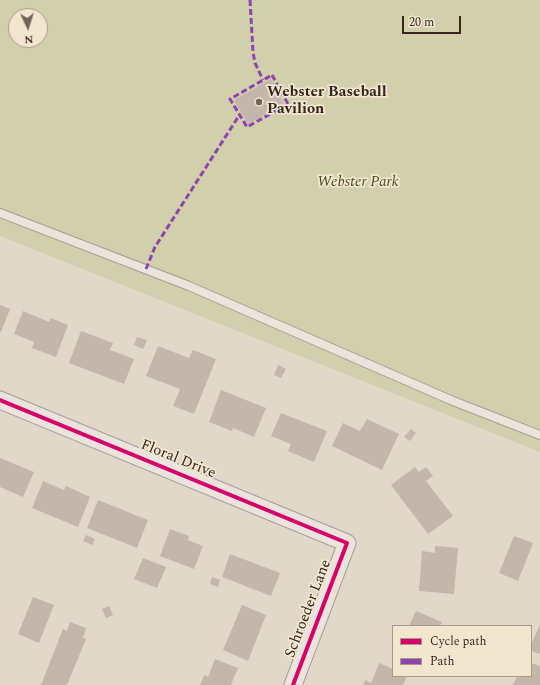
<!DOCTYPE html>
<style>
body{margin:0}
#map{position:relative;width:540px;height:685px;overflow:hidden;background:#e1d8ca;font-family:Spectral,serif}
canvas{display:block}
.legend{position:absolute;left:392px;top:625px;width:140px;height:52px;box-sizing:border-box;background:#f3e6cf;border:1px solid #a79988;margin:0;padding:5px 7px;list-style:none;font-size:12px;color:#34261d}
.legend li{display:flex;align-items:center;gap:8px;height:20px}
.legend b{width:20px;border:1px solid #a79988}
.north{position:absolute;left:8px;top:8px;width:40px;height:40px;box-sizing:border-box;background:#f3e6cf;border:1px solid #a79988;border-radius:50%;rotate:176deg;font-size:11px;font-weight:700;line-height:16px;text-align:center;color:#34261d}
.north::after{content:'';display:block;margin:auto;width:14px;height:18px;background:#71645a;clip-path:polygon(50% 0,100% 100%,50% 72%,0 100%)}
.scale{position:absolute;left:402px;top:16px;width:59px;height:18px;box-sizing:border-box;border:2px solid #34261d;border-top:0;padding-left:5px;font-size:12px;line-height:14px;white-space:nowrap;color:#34261d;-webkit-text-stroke:3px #f3e6cf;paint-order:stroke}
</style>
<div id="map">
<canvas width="540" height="685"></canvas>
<ul class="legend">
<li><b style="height:5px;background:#d6006c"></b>Cycle path</li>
<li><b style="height:5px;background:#8e44ad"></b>Path</li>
</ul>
<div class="north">N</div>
<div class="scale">20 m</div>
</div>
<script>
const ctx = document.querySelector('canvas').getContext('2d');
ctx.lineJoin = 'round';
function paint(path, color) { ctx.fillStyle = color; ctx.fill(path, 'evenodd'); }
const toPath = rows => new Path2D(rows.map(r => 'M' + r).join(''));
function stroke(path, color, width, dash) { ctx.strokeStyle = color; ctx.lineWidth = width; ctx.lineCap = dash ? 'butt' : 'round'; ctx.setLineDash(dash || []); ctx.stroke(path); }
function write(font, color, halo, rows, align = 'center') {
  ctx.font = font + ' Spectral,serif'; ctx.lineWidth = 3.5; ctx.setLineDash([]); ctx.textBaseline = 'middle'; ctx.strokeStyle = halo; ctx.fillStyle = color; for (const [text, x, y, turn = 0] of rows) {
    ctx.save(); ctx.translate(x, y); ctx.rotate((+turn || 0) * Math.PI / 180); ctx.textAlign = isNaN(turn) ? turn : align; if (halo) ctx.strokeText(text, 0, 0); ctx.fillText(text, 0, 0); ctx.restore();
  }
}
const green = toPath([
 [0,0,540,0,540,452,0,236],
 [16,16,40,16,40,40,16,40]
]);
const building = toPath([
 [271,79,284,104,248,124,234,100],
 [0,305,10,309,1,332,0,332],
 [23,311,49,322,51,318,68,325,56,357,32,348,34,342,14,334],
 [81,331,113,343,110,350,134,359,124,384,69,363],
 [137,337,147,340,143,349,134,345],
 [158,346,189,358,193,350,216,359,194,414,173,406,180,389,146,376],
 [278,365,286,369,281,378,274,375],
 [221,390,266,408,254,437,233,428,232,431,209,422],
 [281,413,327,431,314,462,288,451,291,444,271,436],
 [367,419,399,434,382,470,332,446,343,423,360,431],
 [411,429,416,433,410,441,404,437],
 [0,458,34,472,23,497,0,487],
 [415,467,419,472,426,467,433,476,426,481,453,516,428,534,391,485],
 [43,481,64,490,66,486,90,497,78,527,32,508],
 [98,500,148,520,137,548,87,528],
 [170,529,189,536,188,540,203,546,194,569,160,556],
 [86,535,95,539,92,545,83,541],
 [514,536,533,543,518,581,499,573],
 [435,546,458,548,454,594,419,591,422,551,435,553],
 [230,554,280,573,271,596,222,577],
 [143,558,166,567,157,588,134,579],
 [212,577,220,580,218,587,210,584],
 [33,597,54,605,39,643,18,634],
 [242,605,266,615,248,661,223,650],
 [109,606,113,615,106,618,102,609],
 [416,611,442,622,440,626,409,626],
 [70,622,86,628,83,638,86,639,67,685,41,685,63,629,67,631],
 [540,624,540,654,531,651,531,645],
 [215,659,238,668,231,685,200,685,204,675,208,677],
 [379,663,393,669,393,676,407,676,403,685,363,685,365,680,371,683],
 [531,663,540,666,540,685,513,685,517,676,531,676]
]);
const service = toPath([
 [0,213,189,286,453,401,540,435]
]);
const minor = toPath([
 [0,400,347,543,293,685]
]);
const quiet = toPath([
 [250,0,253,52,255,63,263,80],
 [272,75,288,104,247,127,230,99,272,75],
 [146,269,155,247,240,114]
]);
const cycleway = toPath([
 [0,400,347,543,293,685]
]);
const markers = [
 [259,102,4,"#71645a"]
];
const poiNames = [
 ["Webster Baseball",267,93],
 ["Pavilion",267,110]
];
const parkNames = [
 ["Webster Park",358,183]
];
const streetNames = [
 ["Floral Drive",178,460,22],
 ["Schroeder Lane",309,609,-69]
];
paint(green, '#d2cfad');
paint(building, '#c5b6ab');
stroke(service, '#a69d94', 10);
stroke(minor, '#a69d94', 19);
stroke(service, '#eae4dc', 8);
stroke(minor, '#eae4dc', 17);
stroke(quiet, '#8e44ad', 3, [6, 3]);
stroke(cycleway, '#d6006c', 4);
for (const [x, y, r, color] of markers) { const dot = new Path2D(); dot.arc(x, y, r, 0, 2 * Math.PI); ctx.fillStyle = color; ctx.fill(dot); stroke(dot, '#f3e6cf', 1.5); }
write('bold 15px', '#34261d', '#f3e6cf', poiNames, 'left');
write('italic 15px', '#484f24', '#f3e6cf', parkNames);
write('15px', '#34261d', '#f3e6cf', streetNames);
</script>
